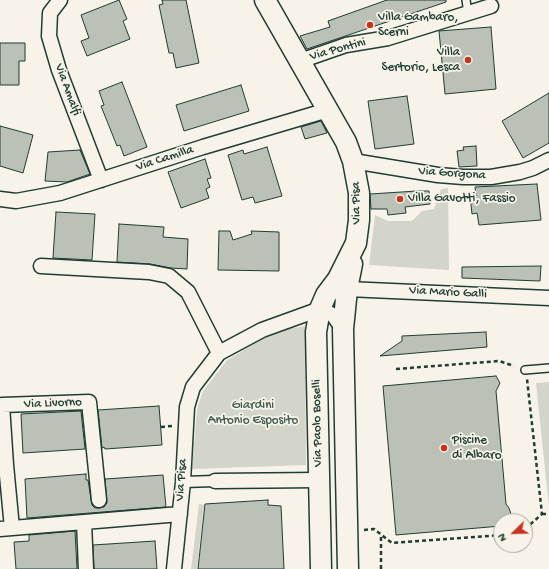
<!DOCTYPE html>
<style>
body{margin:0}
#map{position:relative;width:549px;height:569px;overflow:hidden;background:#f7f3e8;font-family:"Gochi Hand",sans-serif}
canvas{display:block}
.north{position:absolute;left:493px;top:513px;width:40px;height:40px;box-sizing:border-box;background:#f7f3e8;border:1px solid #a1aaa0;border-radius:50%;rotate:247deg;font-size:11px;font-weight:700;line-height:16px;text-align:center;color:#1f3d34}
.north::after{content:'';display:block;margin:auto;width:14px;height:18px;background:#c8321e;clip-path:polygon(50% 0,100% 100%,50% 72%,0 100%)}
</style>
<div id="map">
<canvas width="549" height="569"></canvas>
<div class="north">N</div>
</div>
<script>
const ctx = document.querySelector('canvas').getContext('2d');
ctx.lineJoin = 'round';
function paint(path, color) { ctx.fillStyle = color; ctx.fill(path, 'evenodd'); }
const toPath = rows => new Path2D(rows.map(r => 'M' + r).join(''));
function stroke(path, color, width, dash) { ctx.strokeStyle = color; ctx.lineWidth = width; ctx.lineCap = dash ? 'butt' : 'round'; ctx.setLineDash(dash || []); ctx.stroke(path); }
function write(font, color, halo, rows, align = 'center') {
  ctx.font = font + ' "Gochi Hand",sans-serif'; ctx.lineWidth = 3.5; ctx.setLineDash([]); ctx.textBaseline = 'middle'; ctx.strokeStyle = halo; ctx.fillStyle = color; for (const [text, x, y, turn = 0] of rows) {
    ctx.save(); ctx.translate(x, y); ctx.rotate((+turn || 0) * Math.PI / 180); ctx.textAlign = isNaN(turn) ? turn : align; if (halo) ctx.strokeText(text, 0, 0); ctx.fillText(text, 0, 0); ctx.restore();
  }
}
const green = toPath([
 [448,188,449,270,369,265,375,215,388,221,412,221,422,211,434,209,441,189],
 [305,326,306,465,192,469,197,409,203,391,227,360,263,339,288,329],
 [549,382,549,507,536,383],
 [199,504,204,505,197,569,191,569]
]);
const building = toPath([
 [119,0,127,19,123,21,130,39,87,56,81,41,89,38,81,15,119,0],
 [162,0,186,0,199,63,176,68,173,53,169,53,159,5,163,4,162,0],
 [387,0,446,0,446,2,307,49,300,36,330,27,328,21,387,0],
 [491,27,496,89,445,94,439,31,491,27],
 [0,43,25,43,25,61,19,61,19,85,0,85,0,43],
 [122,82,147,147,124,156,120,145,117,146,101,106,104,105,99,91,122,82],
 [241,85,249,111,184,131,176,105,241,85],
 [549,93,549,143,523,158,502,121,549,93],
 [407,96,414,144,375,149,368,101,407,96],
 [321,121,327,133,305,139,301,127,321,121],
 [0,126,33,135,23,173,0,166,0,126],
 [476,146,477,166,459,167,457,151,464,150,463,147,476,146],
 [267,147,282,196,255,203,253,197,242,200,228,155,243,150,244,154,267,147],
 [80,150,90,174,67,182,45,181,48,152,80,150],
 [205,159,211,178,207,179,210,187,206,189,209,198,181,208,168,172,205,159],
 [537,184,541,220,479,225,477,213,472,214,470,196,476,196,475,187,537,184],
 [417,191,429,191,430,204,405,207,406,213,388,215,387,209,371,209,370,194,417,191],
 [56,212,95,214,92,260,53,258,56,212],
 [119,224,164,227,163,237,188,239,187,269,171,268,150,264,117,262,119,224],
 [219,231,230,231,233,240,252,234,251,231,279,232,279,271,218,270,219,231],
 [541,266,540,281,462,278,462,267,541,266],
 [486,332,487,347,380,356,402,341,402,336,486,332],
 [496,376,500,383,496,391,506,504,509,508,511,514,510,521,501,521,501,526,396,535,383,386,496,376],
 [159,406,162,445,105,449,104,447,102,448,98,410,159,406],
 [81,411,85,449,23,453,21,414,81,411],
 [86,474,86,480,88,480,92,505,95,508,99,508,104,507,107,503,105,479,163,475,166,507,27,518,25,479,86,474],
 [268,500,268,505,281,506,284,569,198,569,205,504,268,500],
 [75,531,77,569,16,569,14,542,29,541,29,535,75,531],
 [155,541,157,569,94,569,93,545,155,541]
]);
const path = toPath([
 [396,369,499,361,514,366],
 [161,427,172,426],
 [542,514,549,514],
 [525,529,542,514,527,379],
 [364,530,374,529,392,543,501,535],
 [381,569,381,536]
]);
const service = toPath([
 [466,0,468,13],
 [525,370,549,368]
]);
const pedestrian = toPath([
 [183,482,215,481]
]);
const minor = toPath([
 [60,0,50,13,49,36,59,70,101,180],
 [300,61,346,45,388,38,491,6],
 [353,161,438,175,463,177,491,177,520,172,533,168,549,160],
 [0,199,16,201,60,193,203,147,328,110],
 [41,266,149,272,169,276,188,292,219,353],
 [347,289,549,298],
 [6,465,2,405,89,402,99,500],
 [0,466,6,465,12,528],
 [215,481,319,480],
 [84,523,86,569],
 [0,529,180,514],
 [174,569,183,482,187,407,193,387,219,353,262,330,320,309,333,315,343,329]
]);
const secondary = toPath([
 [265,0,346,142,353,161,359,193,359,220,356,243,338,279,326,295,320,309,316,332,321,569],
 [348,569,343,329,347,289,352,264]
]);
const markers = [
 [370,25,4,"#c8321e"],
 [468,60,4,"#c8321e"],
 [400,199,4,"#c8321e"],
 [444,448,4,"#c8321e"]
];
const poiNames = [
 ["Villa Gambaro,",378,18],
 ["Scerni",378,33],
 ["Villa",460,53,"right"],
 ["Sertorio, Lesca",460,68,"right"],
 ["Villa Gavotti, Fassio",408,199],
 ["Piscine",452,441],
 ["di Albaro",452,456]
];
const streetNames = [
 ["Via Pontini",338,50,-15],
 ["Via Amalfi",67,90,70],
 ["Via Camilla",165,159,-18],
 ["Via Gorgona",452,174,4],
 ["Via Pisa",357,203,-91],
 ["Via Mario Galli",448,293,3],
 ["Via Livorno",53,404,-2],
 ["Via Paolo Boselli",318,423,-91],
 ["Via Pisa",182,480,-86]
];
const parkNames = [
 ["Giardini",253,406],
 ["Antonio Esposito",253,421]
];
paint(green, '#d3d5ca');
paint(building, '#bbc1b6');
stroke(building, '#1f3d34', 1);
stroke(service, '#1f3d34', 10);
stroke(pedestrian, '#1f3d34', 13);
stroke(minor, '#1f3d34', 17);
stroke(secondary, '#1f3d34', 23);
stroke(path, '#1f3d34', 2.5, [4, 3]);
stroke(service, '#f7f3e8', 7);
stroke(pedestrian, '#f7f3e8', 10);
stroke(minor, '#f7f3e8', 14);
stroke(secondary, '#f7f3e8', 20);
for (const [x, y, r, color] of markers) { const dot = new Path2D(); dot.arc(x, y, r, 0, 2 * Math.PI); ctx.fillStyle = color; ctx.fill(dot); stroke(dot, '#f7f3e8', 1.5); }
write('13px', '#1f3d34', '#f7f3e8', poiNames, 'left');
write('13px', '#1f3d34', '#f7f3e8', streetNames);
write('13px', '#435b52', '#f7f3e8', parkNames);
</script>
